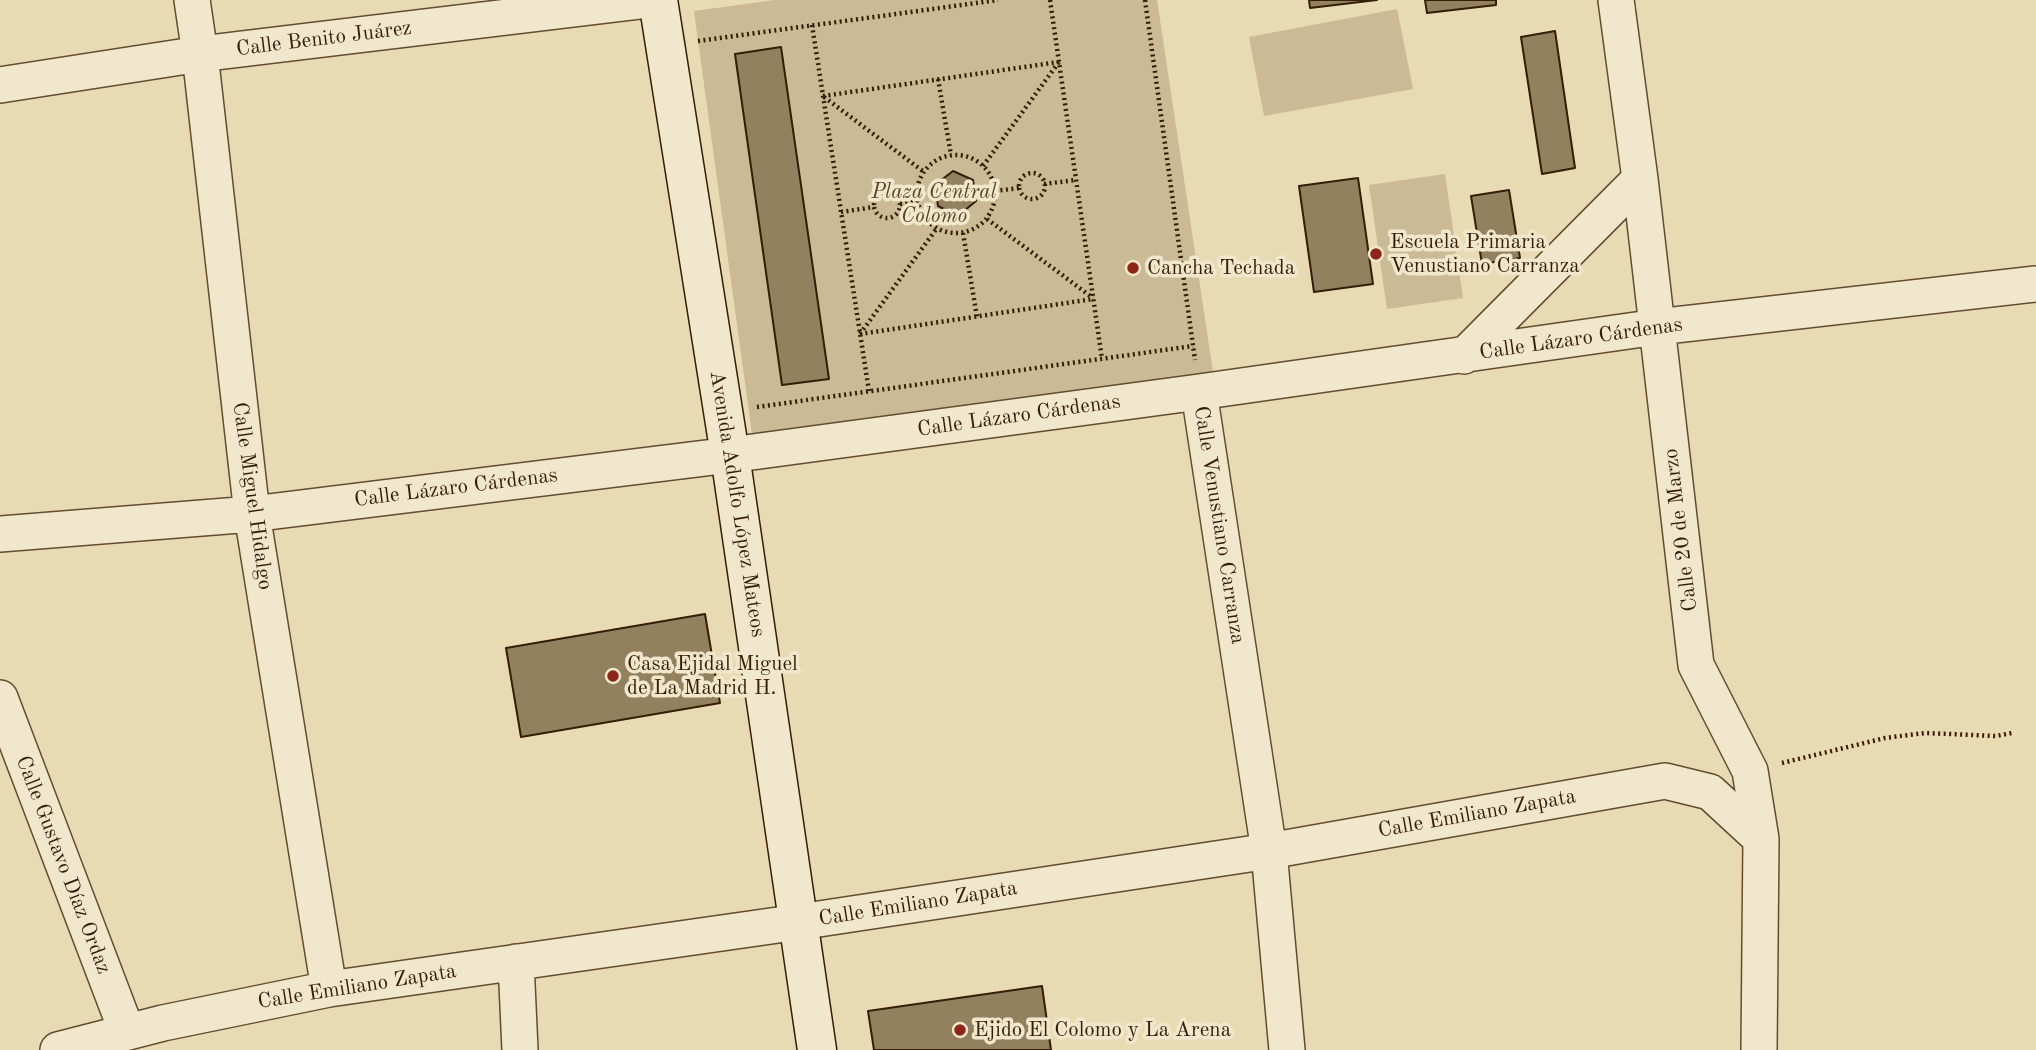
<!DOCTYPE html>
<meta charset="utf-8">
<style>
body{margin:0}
canvas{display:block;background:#e8dab2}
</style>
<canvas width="2036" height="1050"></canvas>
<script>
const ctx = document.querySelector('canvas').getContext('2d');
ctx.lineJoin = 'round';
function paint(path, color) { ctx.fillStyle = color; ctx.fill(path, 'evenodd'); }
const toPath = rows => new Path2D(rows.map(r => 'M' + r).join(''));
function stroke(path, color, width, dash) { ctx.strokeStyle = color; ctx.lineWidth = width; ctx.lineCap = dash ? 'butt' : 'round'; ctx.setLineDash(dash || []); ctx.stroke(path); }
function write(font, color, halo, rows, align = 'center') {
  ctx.font = font + ' "Old Standard TT",serif'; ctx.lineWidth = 7; ctx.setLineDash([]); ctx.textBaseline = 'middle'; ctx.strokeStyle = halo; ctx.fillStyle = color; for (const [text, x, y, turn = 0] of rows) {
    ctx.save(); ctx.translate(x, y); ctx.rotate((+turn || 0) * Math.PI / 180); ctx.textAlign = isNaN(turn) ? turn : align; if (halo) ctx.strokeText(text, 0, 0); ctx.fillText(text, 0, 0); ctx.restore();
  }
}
const green = toPath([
 [775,0,1157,0,1213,372,752,434,694,11],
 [1397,9,1413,89,1264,116,1249,37],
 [1445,174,1463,298,1387,309,1369,185]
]);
const building = toPath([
 [1309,0,1377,0,1310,8,1309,0],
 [1425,0,1496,0,1496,5,1427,13,1425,0],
 [1555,31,1575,168,1542,174,1521,37,1555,31],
 [781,47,829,379,782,385,735,54,781,47],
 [953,171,973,180,976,201,958,216,938,206,935,185,953,171],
 [1358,178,1373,284,1314,292,1299,186,1358,178],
 [1509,190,1520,258,1482,264,1471,196,1509,190],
 [705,614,720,703,521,737,506,648,705,614],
 [1042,986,1051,1050,874,1050,868,1011,1042,986]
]);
const path = toPath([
 [1050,0,1102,359],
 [1145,0,1195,360],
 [812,25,869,391],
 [698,41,998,0],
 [938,79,951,155],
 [823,96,1059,62],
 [824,97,924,172],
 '917 194a39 39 0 1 1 78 0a39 39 0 1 1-78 0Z',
 [983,166,1059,62],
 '1019 186a13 13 0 1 1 26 0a13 13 0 1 1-26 0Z',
 [1044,184,1076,180],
 [995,191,1019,188],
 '874 205a13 13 0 1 1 26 0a13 13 0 1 1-26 0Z',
 [900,204,918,201],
 [841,212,874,207],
 [987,219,1093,298],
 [963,233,977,317],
 [860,334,1093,299],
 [860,334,937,228],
 [757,407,1193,346],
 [1782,763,1885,738,1925,733,1996,736,2012,733]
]);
const minor = toPath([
 [192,0,200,54,252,514,329,989],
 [1616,0,1640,179,1696,665,1750,771,1761,839,1759,1050],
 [0,85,200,54,649,0],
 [1464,356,1640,179],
 [1199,392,1269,851,1287,1050],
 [0,534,252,514,730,455,1199,392,1657,327,2036,284],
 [0,698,127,1032],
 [516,962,520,1050],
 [58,1050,163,1023,329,989,799,922,1269,851,1665,781,1710,792,1761,839]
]);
const secondary = toPath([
 [658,0,730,455,817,1050]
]);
const markers = [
 [1376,254,7,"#8f2418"],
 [1133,268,7,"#8f2418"],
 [613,676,7,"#8f2418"],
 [960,1030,7,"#8f2418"]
];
const streetNames = [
 ["Calle Benito Juárez",324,39,-7],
 ["Calle Lázaro Cárdenas",1581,339,-8],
 ["Calle Lázaro Cárdenas",1019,416,-8],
 ["Calle Lázaro Cárdenas",456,488,-7],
 ["Calle Miguel Hidalgo",252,496,82],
 ["Avenida Adolfo López Mateos",737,504,81],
 ["Calle Venustiano Carranza",1219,525,81],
 ["Calle 20 de Marzo",1681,530,-97],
 ["Calle Emiliano Zapata",1477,814,-10],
 ["Calle Gustavo Díaz Ordaz",63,865,69],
 ["Calle Emiliano Zapata",918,904,-9],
 ["Calle Emiliano Zapata",357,987,-9]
];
const parkNames = [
 ["Plaza Central",934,192],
 ["Colomo",934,216]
];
const poiNames = [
 ["Escuela Primaria",1390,242],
 ["Venustiano Carranza",1390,266],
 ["Cancha Techada",1147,268],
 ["Casa Ejidal Miguel",627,664],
 ["de La Madrid H.",627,688],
 ["Ejido El Colomo y La Arena",974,1030]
];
paint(green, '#caba95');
paint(building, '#92805f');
stroke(building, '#351e05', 2);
stroke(minor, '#624d30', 38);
stroke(secondary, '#351e05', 41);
stroke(path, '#351e05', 4.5, [2, 3.5]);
stroke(minor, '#f0e7cd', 35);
stroke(secondary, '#f0e7cd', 38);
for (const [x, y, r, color] of markers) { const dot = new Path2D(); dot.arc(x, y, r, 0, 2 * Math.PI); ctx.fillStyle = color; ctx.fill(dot); stroke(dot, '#f0e7cd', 2.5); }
write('21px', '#351e05', '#f0e7cd', streetNames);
write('italic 21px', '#5a4529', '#f0e7cd', parkNames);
write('21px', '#351e05', '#f0e7cd', poiNames, 'left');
</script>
